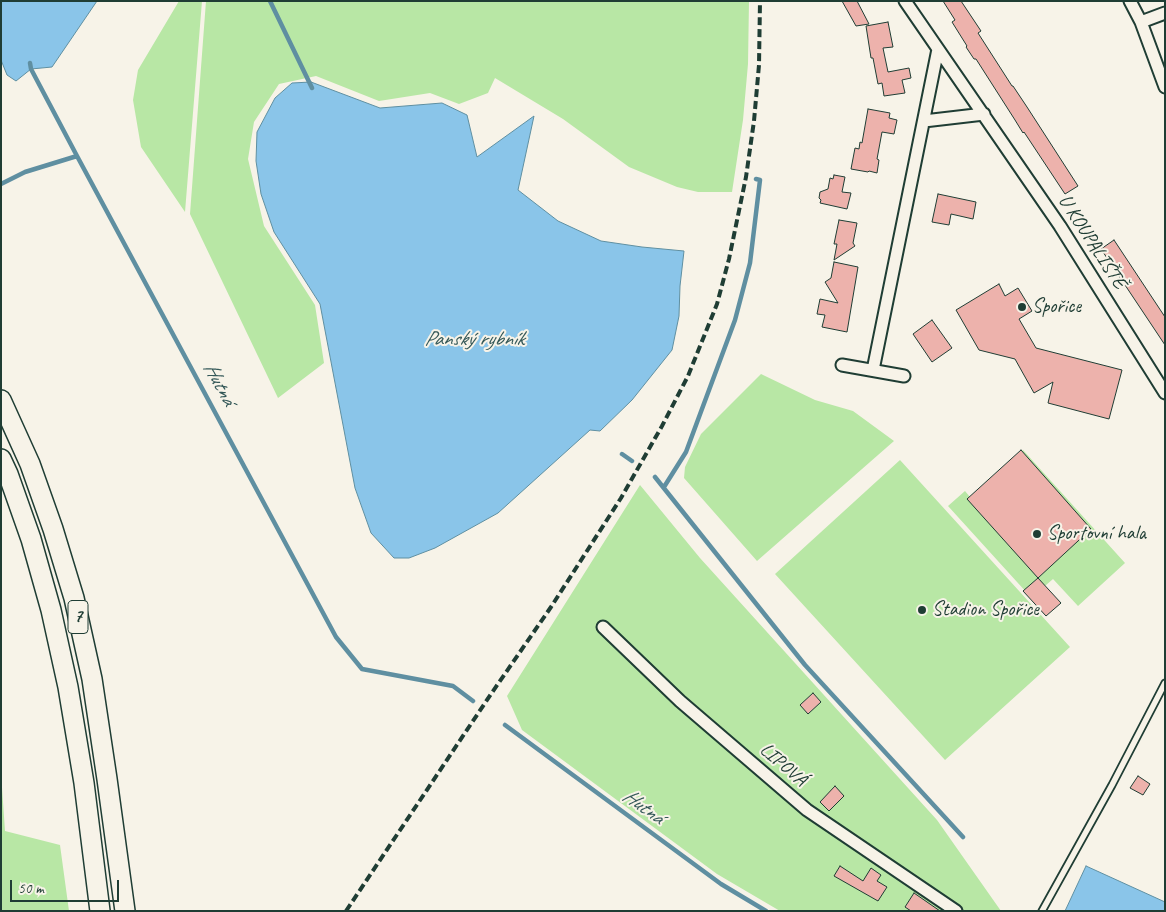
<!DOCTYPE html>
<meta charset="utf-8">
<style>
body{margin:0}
#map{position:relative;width:1166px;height:912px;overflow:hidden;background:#f7f3e8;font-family:Caveat,sans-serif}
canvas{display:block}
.frame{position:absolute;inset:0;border:2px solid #1f3d34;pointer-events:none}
.scale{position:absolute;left:10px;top:880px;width:109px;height:22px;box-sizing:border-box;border:2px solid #1f3d34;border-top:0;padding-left:6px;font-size:15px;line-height:18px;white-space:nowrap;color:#1f3d34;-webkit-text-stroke:4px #f7f3e8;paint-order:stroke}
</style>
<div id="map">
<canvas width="1166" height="912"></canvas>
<div class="frame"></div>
<div class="scale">50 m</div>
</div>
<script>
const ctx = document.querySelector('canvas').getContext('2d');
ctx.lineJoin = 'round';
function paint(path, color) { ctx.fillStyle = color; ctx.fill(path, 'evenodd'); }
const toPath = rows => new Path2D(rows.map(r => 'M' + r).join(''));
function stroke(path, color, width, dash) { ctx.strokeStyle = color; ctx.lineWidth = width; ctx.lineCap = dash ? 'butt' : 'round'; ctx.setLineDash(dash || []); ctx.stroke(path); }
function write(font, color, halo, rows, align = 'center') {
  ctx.font = font + ' Caveat,sans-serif'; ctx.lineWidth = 4; ctx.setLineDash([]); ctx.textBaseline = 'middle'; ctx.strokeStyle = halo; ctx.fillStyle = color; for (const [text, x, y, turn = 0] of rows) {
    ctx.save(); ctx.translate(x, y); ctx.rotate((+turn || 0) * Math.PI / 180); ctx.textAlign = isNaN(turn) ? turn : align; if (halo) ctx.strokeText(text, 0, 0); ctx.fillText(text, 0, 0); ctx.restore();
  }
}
const green = toPath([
 [179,1,202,1,185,212,141,147,133,100,138,70],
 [206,1,749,1,748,64,743,120,732,192,698,192,677,187,629,167,563,119,495,78,488,93,459,104,430,93,379,101,316,76,279,84,254,122,248,159,264,226,315,305,324,363,278,398,190,214],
 [761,374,815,400,853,411,894,441,757,561,684,478,685,467,701,434],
 [1023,450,1125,563,1078,606,1053,579,1045,586,1047,615,948,506,965,491,970,497],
 [900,460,1070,647,945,760,775,574],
 [640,485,700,558,937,820,1001,911,780,911,717,874,522,730,507,696],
 [1,773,5,831,60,845,69,911,1,911]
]);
const water = toPath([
 [1,1,97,1,52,67,31,69,16,81,7,75,1,60,1,1],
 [311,82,380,108,442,103,467,115,477,157,534,116,518,190,558,221,601,241,642,247,684,251,680,286,679,316,672,350,632,400,600,431,590,430,498,513,435,548,409,558,394,558,371,533,355,488,320,304,274,232,261,194,256,161,257,132,275,98,292,83,311,82],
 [1086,866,1165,902,1165,911,1065,911,1086,866]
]);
const stream = toPath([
 [270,1,312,88],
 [30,63,31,69,77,156,336,637,362,669,453,686,473,701],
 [1,184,25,172,77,156],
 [622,454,632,461],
 [655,477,805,665,963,837],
 [664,487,686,452,735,320,750,263,760,180,756,179],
 [505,725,721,884,766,911]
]);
const building = toPath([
 [842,1,857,1,869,24,856,26,842,1],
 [943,1,961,1,981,31,978,33,1012,86,1013,86,1027,107,1078,186,1065,194,1024,132,1023,133,1015,120,976,59,974,59,966,47,967,46,952,22,955,20,943,1],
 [888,22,893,47,883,48,888,72,909,68,911,78,902,80,905,93,884,96,882,83,878,84,873,58,871,58,866,26,888,22],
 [868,109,890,113,889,118,897,120,894,134,882,132,877,159,879,160,877,173,869,171,868,172,851,169,855,148,859,149,860,142,862,143,868,109],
 [834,175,845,177,842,192,851,193,847,209,820,203,821,200,819,198,820,192,828,189,830,178,833,179,834,175],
 [938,194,976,202,973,219,951,214,949,225,932,222,938,194],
 [839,220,857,223,853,243,855,246,834,260,837,244,834,244,839,220],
 [1114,240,1165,317,1165,345,1101,249,1114,240],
 [834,262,858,267,847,332,822,327,825,315,817,314,820,299,838,303,825,282,831,278,834,262],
 [999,284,1005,296,1018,288,1032,311,1019,319,1036,348,1122,370,1109,419,1048,403,1053,382,1034,393,1015,359,979,350,956,310,999,284],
 [932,320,952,348,932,362,913,334,932,320],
 [1021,450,1091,529,1038,578,967,499,1021,450],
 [1038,578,1061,603,1046,616,1023,591,1038,578],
 [813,693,821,702,808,714,800,705,813,693],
 [1138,776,1150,784,1143,795,1130,788,1138,776],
 [835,786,844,796,829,811,820,802,835,786],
 [840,866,863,881,871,868,881,875,877,881,887,887,878,901,834,876,840,866],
 [914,893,940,911,911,911,905,907,914,893]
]);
const service = toPath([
 [1042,911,1112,785,1165,683]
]);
const minor = toPath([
 [905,1,1060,226,1165,393],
 [1130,1,1141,22,1165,87],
 [1141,22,1165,13],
 [924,121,984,114],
 [842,365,904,376],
 [873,370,938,49],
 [603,627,680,701,807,810,956,911]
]);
const trunk = toPath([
 [1,400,30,464,53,529,74,598,92,679,107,779,125,911],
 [1,459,8,474,31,539,51,610,68,687,84,783,100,911]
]);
const rail = toPath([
 [346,911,491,694,551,607,621,498,662,426,688,376,717,304,729,259,746,177,754,121,759,65,760,1]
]);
const markers = [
 [1022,307,5,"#1f3d34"],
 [1037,534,5,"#1f3d34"],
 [922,610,5,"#1f3d34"]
];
const shields = [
 [78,617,20]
];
const shieldNames = [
 ["7",78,617]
];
const streetNames = [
 ["U KOUPALIŠTĚ",1092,242,57],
 ["LIPOVÁ",783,765,41]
];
const poiNames = [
 ["Spořice",1032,307],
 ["Sportovní hala",1047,534],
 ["Stadion Spořice",932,610]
];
const waterNames = [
 ["Panský rybník",474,339],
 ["Hutná",219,384,62],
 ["Hutná",643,807,36]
];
paint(green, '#b8e7a5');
paint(water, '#8ac5e9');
stroke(water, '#5f8fa1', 1);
stroke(stream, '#5f8fa1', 4.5);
paint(building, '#edb2ac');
stroke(building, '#1f3d34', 1);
stroke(service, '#1f3d34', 9);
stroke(minor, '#1f3d34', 15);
stroke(trunk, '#1f3d34', 22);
stroke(service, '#f7f3e8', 5.5);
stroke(minor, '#f7f3e8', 11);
stroke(trunk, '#f7f3e8', 19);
stroke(rail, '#1f3d34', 4, [8, 4]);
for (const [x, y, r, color] of markers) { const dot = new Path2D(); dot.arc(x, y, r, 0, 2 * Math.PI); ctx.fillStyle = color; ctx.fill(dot); stroke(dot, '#f7f3e8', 2); }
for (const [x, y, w] of shields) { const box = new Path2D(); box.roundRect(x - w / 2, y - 16.5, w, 33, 4); ctx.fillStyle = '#f7f3e8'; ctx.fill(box); stroke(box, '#1f3d34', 1); }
write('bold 19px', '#1f3d34', null, shieldNames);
write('20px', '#1f3d34', '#f7f3e8', streetNames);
write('20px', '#1f3d34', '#f7f3e8', poiNames, 'left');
write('italic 21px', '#345858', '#f7f3e8', waterNames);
</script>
